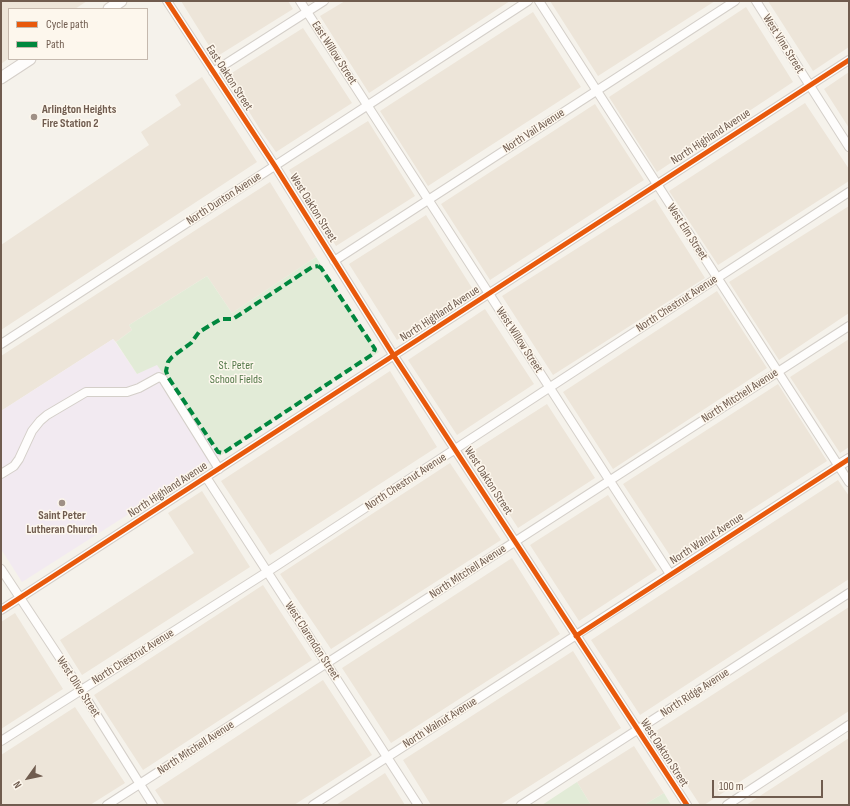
<!DOCTYPE html>
<style>
body{margin:0}
#map{position:relative;width:850px;height:806px;overflow:hidden;background:#f5f2eb;font-family:"Sofia Sans Condensed",sans-serif}
canvas{display:block}
.frame{position:absolute;inset:0;border:2px solid #705c4f;pointer-events:none}
.legend{position:absolute;left:8px;top:8px;width:140px;height:52px;box-sizing:border-box;background:#fdf7ed;border:1px solid #c5b9ae;margin:0;padding:5px 7px;list-style:none;font-size:12px;color:#705c4f}
.legend li{display:flex;align-items:center;gap:8px;height:20px}
.legend b{width:20px;border:1px solid #c5b9ae}
.north{position:absolute;left:8px;top:758px;width:40px;height:40px;-webkit-text-stroke:3px #fdf7ed;paint-order:stroke;rotate:237deg;font-size:11px;font-weight:700;line-height:16px;text-align:center;color:#705c4f}
.north::after{content:'';display:block;margin:auto;width:14px;height:18px;background:#705c4f;clip-path:polygon(50% 0,100% 100%,50% 72%,0 100%)}
.scale{position:absolute;left:712px;top:780px;width:111px;height:18px;box-sizing:border-box;border:2px solid #705c4f;border-top:0;padding-left:5px;font-size:12px;line-height:14px;white-space:nowrap;color:#705c4f;-webkit-text-stroke:3px #fdf7ed;paint-order:stroke}
</style>
<div id="map">
<canvas width="850" height="806"></canvas>
<div class="frame"></div>
<ul class="legend">
<li><b style="height:5px;background:#e8590c"></b>Cycle path</li>
<li><b style="height:5px;background:#00873e"></b>Path</li>
</ul>
<div class="north">N</div>
<div class="scale">100 m</div>
</div>
<script>
const ctx = document.querySelector('canvas').getContext('2d');
ctx.lineJoin = 'round';
function paint(path, color) { ctx.fillStyle = color; ctx.fill(path, 'evenodd'); }
const toPath = rows => new Path2D(rows.map(r => 'M' + r).join(''));
function stroke(path, color, width, dash) { ctx.strokeStyle = color; ctx.lineWidth = width; ctx.lineCap = dash ? 'butt' : 'round'; ctx.setLineDash(dash || []); ctx.stroke(path); }
function write(font, color, halo, rows, align = 'center') {
  ctx.font = font + ' "Sofia Sans Condensed",sans-serif'; ctx.lineWidth = 3; ctx.setLineDash([]); ctx.textBaseline = 'middle'; ctx.strokeStyle = halo; ctx.fillStyle = color; for (const [text, x, y, turn = 0] of rows) {
    ctx.save(); ctx.translate(x, y); ctx.rotate((+turn || 0) * Math.PI / 180); ctx.textAlign = isNaN(turn) ? turn : align; if (halo) ctx.strokeText(text, 0, 0); ctx.fillText(text, 0, 0); ctx.restore();
  }
}
const residential = toPath([
 [1,1,87,1,75,9,9,9,9,58,1,64],
 [181,1,288,1,293,9,216,57],
 [345,1,510,1,369,93,320,16],
 [550,1,715,1,598,76],
 [768,1,849,1,849,47,813,71],
 [746,7,793,82,657,172,609,97],
 [533,12,581,87,428,186,380,111],
 [303,28,352,103,276,152,261,131,227,76],
 [849,72,849,128,824,89],
 [202,77,257,162,1,330,1,245,149,145,141,132,181,105,175,95],
 [805,103,849,169,849,181,718,265,669,191],
 [595,104,644,180,490,280,441,204],
 [368,121,415,196,336,246,289,170],
 [270,182,316,257,232,313,207,276,129,325,132,330,116,342,113,339,1,411,1,356],
 [655,199,705,278,553,375,502,296],
 [849,206,849,313,779,360,729,282],
 [426,215,474,291,397,340,349,264],
 [717,291,767,368,613,469,563,392],
 [485,309,534,384,457,435,408,360],
 [849,339,849,447,840,453,790,377],
 [390,371,437,447,270,555,221,481],
 [778,384,827,461,673,560,623,484],
 [547,404,595,478,518,528,470,453],
 [450,463,501,540,331,649,280,574],
 [838,480,849,496,849,579,640,715,591,640],
 [202,491,250,567,82,675,60,640,194,553,168,513],
 [608,495,657,570,579,621,530,545],
 [512,558,560,634,391,743,342,668],
 [263,585,312,660,143,770,94,695],
 [849,607,849,711,704,805,700,805,653,733],
 [15,613,63,689,1,729,1,622],
 [573,651,621,728,500,805,431,805,403,760],
 [323,680,372,755,294,805,165,805,155,790],
 [75,707,125,783,90,805,1,805,1,755],
 [849,738,849,805,746,805],
 [634,746,664,793,644,805,591,805,577,782],
 [385,773,405,805,336,805]
]);
const education = toPath([
 [113,339,137,374,157,364,220,456,22,582,1,549,1,411]
]);
const green = toPath([
 [316,257,379,352,220,456,157,365,137,374,116,342,132,330,129,325,207,276,232,313],
 [577,782,591,805,542,805],
 [664,793,671,805,644,805]
]);
const minor = toPath([
 [167,1,275,166,394,356,687,805],
 [300,1,670,574],
 [539,1,849,482],
 [756,1,849,147],
 [213,72,324,1],
 [334,261,735,1],
 [1,344,528,1],
 [1,474,14,466,19,459,32,431,40,421,47,415,86,392,127,392,139,388,159,377,163,379,219,469],
 [206,477,418,805],
 [1,569,81,690,153,805],
 [1,610,849,60],
 [1,741,267,572,849,192],
 [107,805,849,326],
 [313,805,838,466],
 [521,805,849,593],
 [727,805,849,725]
]);
const tertiary = toPath([
 [838,466,849,459]
]);
const secondary = toPath([
 [109,9,121,1],
 [1,78,30,59]
]);
const quiet = toPath([
 [318,266,321,268,375,349,373,354,223,453,218,452,168,377,166,371,168,362,172,357,191,343,199,332,209,326,221,319,233,319,312,267,318,266]
]);
const cycleway = toPath([
 [167,1,275,166,394,356,687,805],
 [1,610,849,60],
 [576,636,849,459]
]);
const markers = [
 [34,117,4,"#9f9086"],
 [62,503,4,"#9f9086"]
];
const streetNames = [
 ["West Vine Street",783,44,58],
 ["East Willow Street",334,53,57],
 ["East Oakton Street",229,78,57],
 ["North Vail Avenue",534,131,-33],
 ["North Highland Avenue",711,137,-33],
 ["North Dunton Avenue",224,199,-33],
 ["West Oakton Street",313,208,58],
 ["West Elm Street",687,232,57],
 ["North Chestnut Avenue",677,304,-33],
 ["North Highland Avenue",440,314,-33],
 ["West Willow Street",519,340,57],
 ["North Mitchell Avenue",740,396,-33],
 ["West Oakton Street",488,481,57],
 ["North Chestnut Avenue",406,482,-33],
 ["North Highland Avenue",168,490,-33],
 ["North Walnut Avenue",707,539,-33],
 ["North Mitchell Avenue",468,572,-33],
 ["West Clarendon Street",312,641,57],
 ["North Chestnut Avenue",133,657,-32],
 ["West Olive Street",78,687,57],
 ["North Ridge Avenue",695,693,-33],
 ["North Walnut Avenue",440,723,-32],
 ["North Mitchell Avenue",196,748,-33],
 ["West Oakton Street",664,753,57]
];
const poiNames = [
 ["Arlington Heights",42,110],
 ["Fire Station 2",42,124],
 ["Saint Peter",62,516,"center"],
 ["Lutheran Church",62,530,"center"]
];
const parkNames = [
 ["St. Peter",236,366],
 ["School Fields",236,380]
];
paint(residential, '#ede5d9');
paint(education, '#f2eaf1');
paint(green, '#e2ebd7');
stroke(minor, '#d4cfc9', 10);
stroke(tertiary, '#d4cfc9', 12);
stroke(secondary, '#d5cfc9', 13);
stroke(minor, '#fefdfc', 8);
stroke(tertiary, '#fefdfc', 10);
stroke(secondary, '#fefdfc', 11);
stroke(quiet, '#00873e', 4, [8, 4]);
stroke(cycleway, '#e8590c', 5);
for (const [x, y, r, color] of markers) { const dot = new Path2D(); dot.arc(x, y, r, 0, 2 * Math.PI); ctx.fillStyle = color; ctx.fill(dot); stroke(dot, '#fdf7ed', 1.5); }
write('12px', '#705c4f', '#fdf7ed', streetNames);
write('bold 12px', '#705c4f', '#fdf7ed', poiNames, 'left');
write('12px', '#567a4b', '#fdf7ed', parkNames);
</script>
